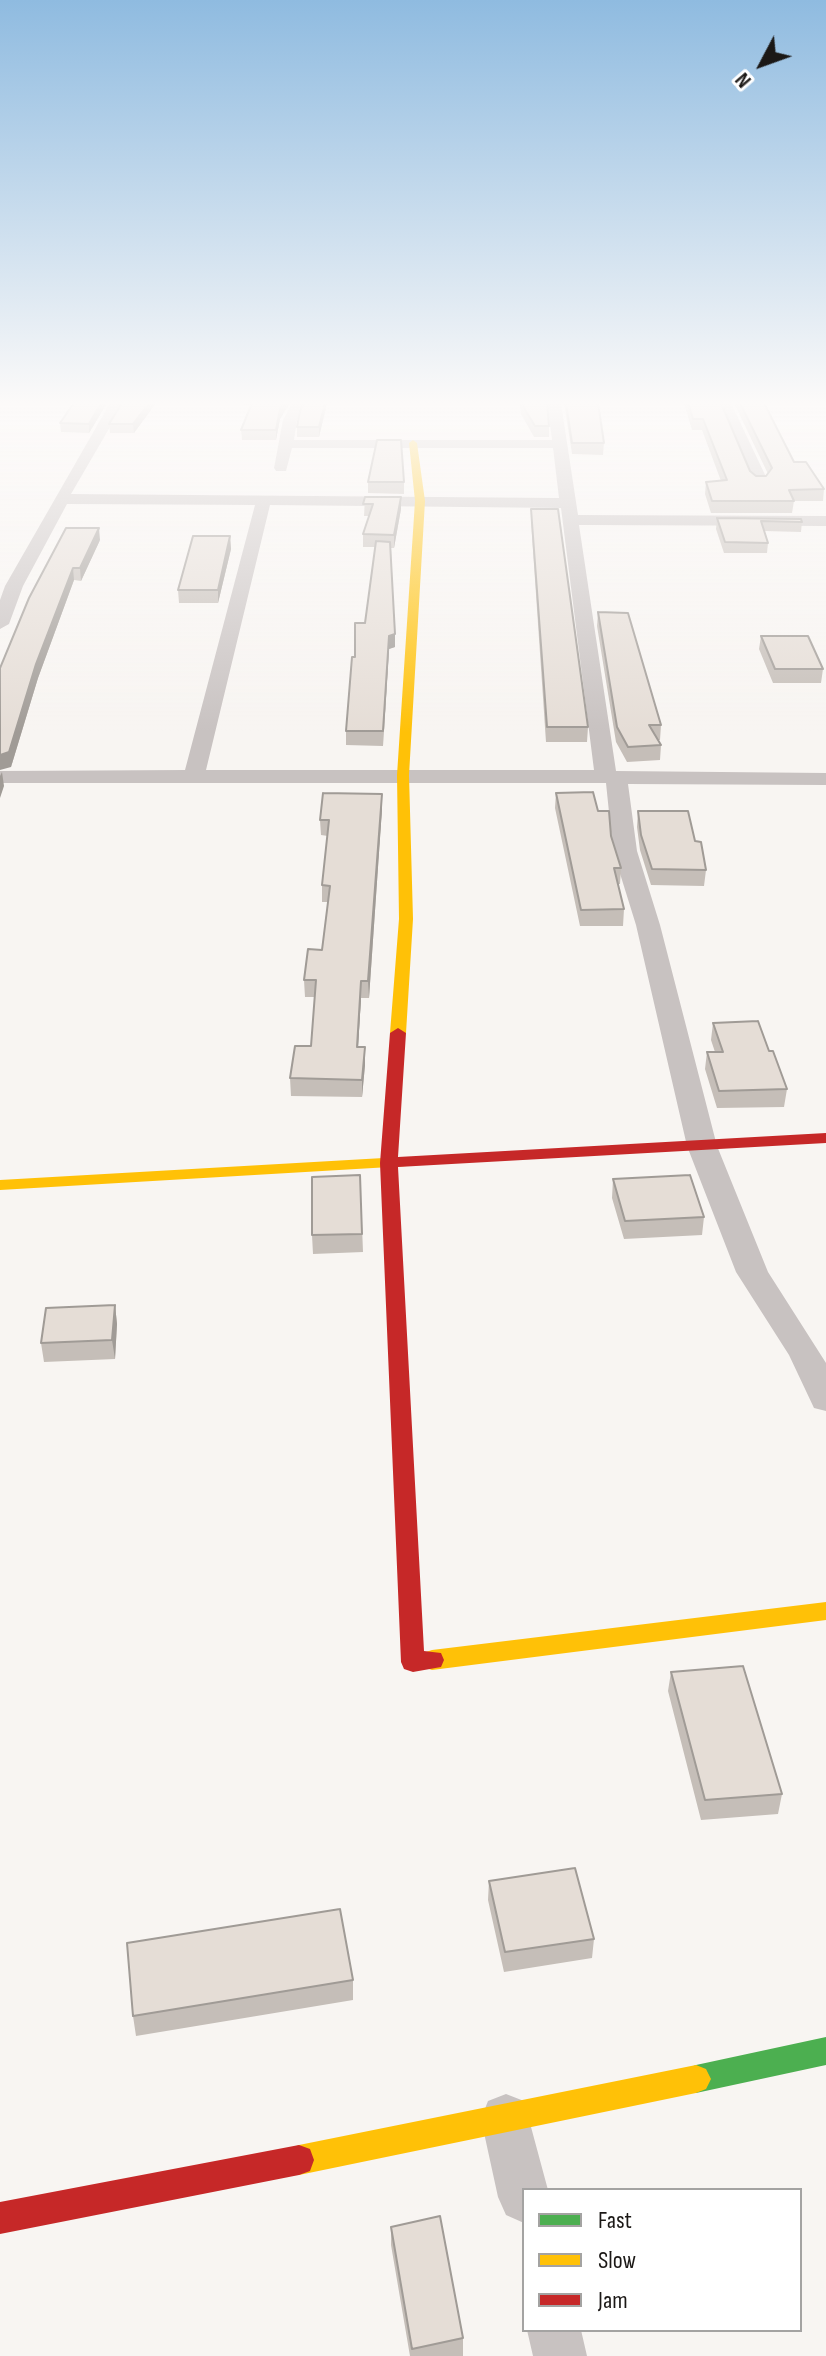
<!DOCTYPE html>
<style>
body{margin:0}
#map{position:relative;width:826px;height:2356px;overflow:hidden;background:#f8f5f2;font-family:"Sofia Sans Condensed",sans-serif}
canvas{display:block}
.legend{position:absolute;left:522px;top:2188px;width:280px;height:144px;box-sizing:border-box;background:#fff;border:2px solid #a4a3a2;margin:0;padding:10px 14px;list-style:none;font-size:24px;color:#1b1816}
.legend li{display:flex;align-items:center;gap:16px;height:40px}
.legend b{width:40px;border:2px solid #a4a3a2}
.north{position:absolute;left:722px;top:24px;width:80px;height:80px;-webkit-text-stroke:6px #fff;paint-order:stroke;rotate:229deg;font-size:22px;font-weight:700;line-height:32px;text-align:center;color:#1b1816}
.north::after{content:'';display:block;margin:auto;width:28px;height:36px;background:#1b1816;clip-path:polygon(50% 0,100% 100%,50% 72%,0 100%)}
</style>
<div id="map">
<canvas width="826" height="2356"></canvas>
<ul class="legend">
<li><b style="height:10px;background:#4caf50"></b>Fast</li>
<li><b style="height:10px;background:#ffc107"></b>Slow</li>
<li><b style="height:10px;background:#c62828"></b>Jam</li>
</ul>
<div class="north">N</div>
</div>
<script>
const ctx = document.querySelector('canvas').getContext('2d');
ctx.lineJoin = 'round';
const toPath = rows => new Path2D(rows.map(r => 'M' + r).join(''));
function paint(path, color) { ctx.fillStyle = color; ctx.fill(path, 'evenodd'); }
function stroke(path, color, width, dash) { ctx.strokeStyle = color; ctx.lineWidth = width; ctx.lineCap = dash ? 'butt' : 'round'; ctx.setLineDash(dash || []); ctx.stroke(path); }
const street = toPath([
 [110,403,124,403,71,494,559,498,553,448,292,448,286,471,276,471,274,468,283,420,292,403,306,403,297,420,294,440,552,440,547,403,561,403,578,515,826,516,826,526,579,525,616,771,826,773,826,785,628,784,637,851,660,925,717,1146,768,1272,826,1363,826,1411,814,1408,789,1355,736,1272,687,1146,636,925,613,851,606,783,0,783,0,771,185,770,255,505,67,504,23,586,9,624,0,629,0,600,5,586,110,403],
 [270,505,561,508,594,770,206,770,270,505],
 [717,403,731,403,768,481,765,484,755,484,752,481,717,403],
 [506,2094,524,2101,548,2190,524,2190,524,2223,506,2215,498,2197,481,2119,488,2101,506,2094],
 [527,2330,581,2330,587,2356,533,2356,527,2330]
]);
const fast = toPath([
 [826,2037,826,2065,696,2093,686,2089,681,2079,686,2069,696,2065,826,2037]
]);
const slow = toPath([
 [413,440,417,443,425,501,409,775,413,919,406,1033,398,1038,390,1033,399,919,397,775,415,501,409,443,413,440],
 [401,1157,410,1162,407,1166,0,1190,0,1180,401,1157],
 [826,1602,826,1620,432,1670,423,1667,420,1660,423,1653,432,1650,826,1602],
 [696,2065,706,2069,711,2079,706,2089,696,2093,299,2175,288,2171,284,2160,288,2149,299,2145,696,2065]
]);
const jam = toPath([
 [398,1028,406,1033,398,1157,826,1133,826,1143,398,1167,424,1651,441,1653,444,1660,441,1667,413,1672,404,1669,401,1662,380,1163,390,1033,398,1028],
 [299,2145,310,2149,314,2160,310,2171,299,2175,0,2234,0,2202,299,2145]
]);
const wall = toPath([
 [74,403,107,403,89,433,61,432,60,423],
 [156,403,134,433,110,433,109,424],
 [244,403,290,403,280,419,276,440,242,440,241,430,251,405,244,405],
 [327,403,319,437,297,437,297,427],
 [520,403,547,403,549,426,549,437,534,437,521,414],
 [564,403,598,403,604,443,603,455,572,454],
 [684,403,721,403,750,471,756,476,766,476,768,474,734,403,764,403,794,462,824,489,823,501,794,501,792,513,711,513,705,494,706,482,721,481,702,430,692,430],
 [368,482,404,482,404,494,368,493],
 [365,497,401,509,394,548,391,548,395,647,389,649,383,746,346,745,346,731,355,657,365,623,375,547,363,547,363,534,369,516,364,516],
 [531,509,588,727,587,742,546,742,531,521],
 [717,518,802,522,801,532,764,531,768,543,767,553,724,553,716,529],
 [230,536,231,549,218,603,179,603,178,590],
 [100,540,81,581,74,580,38,678,11,767,29,598],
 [598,612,661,725,660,740,658,740,661,745,660,760,627,762,616,742,597,626],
 [761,636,823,669,821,683,773,683,759,649],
 [556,793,598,811,611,836,621,868,620,884,618,884,624,909,623,926,580,926,555,808],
 [382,809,369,998,361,998,358,1047,365,1047,365,1065,362,1097,291,1096,290,1078,311,1046,315,997,305,997,304,980,322,950,328,902,322,902,322,885,328,836,321,835,320,820],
 [638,811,695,841,706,870,704,886,651,885,640,850,637,827],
 [713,1023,769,1051,787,1089,784,1107,717,1108,705,1069,707,1052,715,1052,711,1040],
 [360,1175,363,1252,313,1254,312,1235],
 [613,1179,704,1217,702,1235,624,1239,612,1198],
 [115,1305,117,1324,115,1359,44,1362,41,1343],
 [671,1672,782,1794,778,1814,701,1820,668,1691],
 [489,1881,594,1939,592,1958,504,1972,488,1900],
 [353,1980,353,2000,136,2036,133,2016],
 [391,2227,463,2338,463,2356,410,2356,391,2245]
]);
const shadedWall = toPath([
 [101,403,107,403,89,433,89,424],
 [149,403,156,403,134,433,133,424],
 [284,403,290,403,280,419,276,440,276,430,280,409],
 [325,403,327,403,319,437,319,427],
 [401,497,401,509,394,548,394,535],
 [99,528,100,540,81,581,80,568],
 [230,536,231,549,218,603,218,590],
 [73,568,74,580,38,678,11,767,0,770,0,755],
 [395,634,395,647,389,649,383,746,389,636],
 [2,772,4,786,0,798,0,776],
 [382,794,382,809,369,998,368,981],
 [361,981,361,998,357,1065,357,1047],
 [365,1047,365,1065,362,1097,362,1080],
 [115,1305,117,1324,115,1359,112,1340]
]);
const building = toPath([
 [74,403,101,403,89,424,60,423,74,403],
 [122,403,149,403,133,424,109,424,122,403],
 [252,403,284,403,280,409,276,430,241,430,252,403],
 [304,403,325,403,319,427,297,427,300,411,304,403],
 [521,403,547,403,549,426,535,426,521,403],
 [566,403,598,403,604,443,572,443,566,403],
 [688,403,721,403,750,471,756,476,766,476,772,468,740,403,764,403,794,462,806,462,824,489,789,490,794,501,712,501,706,482,727,480,703,419,693,419,688,403],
 [377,440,401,440,404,482,368,482,377,440],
 [365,497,401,497,394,535,363,534,373,504,363,504,365,497],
 [531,509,558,509,588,727,547,727,531,509],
 [717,518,801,519,802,522,761,521,768,543,725,542,717,518],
 [66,528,99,528,80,568,73,568,36,664,9,752,0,755,0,668,29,598,66,528],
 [193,536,230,536,218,590,178,590,193,536],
 [376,541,390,542,395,634,389,636,383,731,346,731,352,657,355,657,355,623,365,623,376,541],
 [598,612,628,613,661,725,649,725,661,745,628,747,617,727,598,612],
 [761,636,808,636,823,669,775,669,761,636],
 [593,792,598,811,609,811,611,836,621,868,614,868,624,909,581,910,556,793,593,792],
 [323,793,382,794,368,981,361,981,357,1047,365,1047,362,1080,290,1078,295,1046,311,1046,316,980,304,980,308,949,322,950,330,886,322,885,329,820,320,820,323,793],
 [638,811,688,811,695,841,701,842,706,870,652,869,641,835,638,811],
 [758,1021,769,1051,773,1051,787,1089,719,1091,707,1052,723,1052,713,1023,758,1021],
 [360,1175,362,1234,312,1235,312,1177,360,1175],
 [690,1175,704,1217,625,1221,613,1179,690,1175],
 [115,1305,112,1340,41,1343,46,1308,115,1305],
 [743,1666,782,1794,705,1800,671,1672,743,1666],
 [575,1868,594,1939,505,1952,489,1881,575,1868],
 [340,1909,353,1980,133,2016,127,1943,340,1909],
 [440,2216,463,2338,412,2349,391,2227,440,2216]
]);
paint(street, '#c8c2c1');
paint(fast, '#4caf50');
paint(slow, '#ffc107');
paint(jam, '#c62828');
paint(wall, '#c5beb8');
paint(shadedWall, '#a09b96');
paint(building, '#e5ddd6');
stroke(building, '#a09b96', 2);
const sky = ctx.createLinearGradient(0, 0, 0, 733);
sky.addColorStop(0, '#8fbbe0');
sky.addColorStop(0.55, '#fcfaf9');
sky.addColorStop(1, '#fcfaf900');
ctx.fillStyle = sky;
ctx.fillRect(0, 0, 826, 733);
</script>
